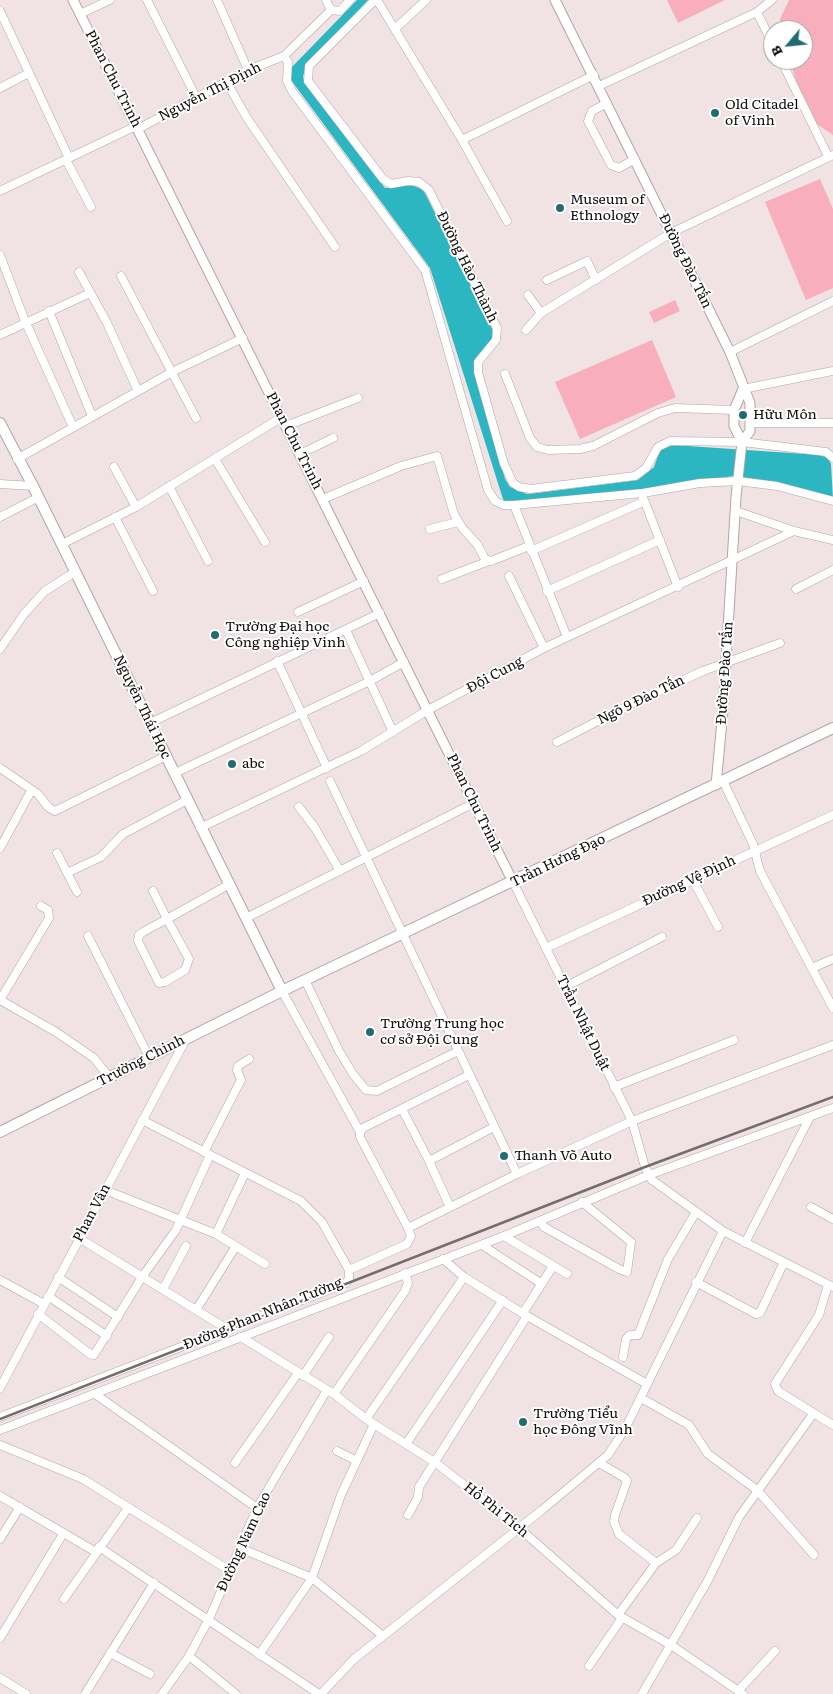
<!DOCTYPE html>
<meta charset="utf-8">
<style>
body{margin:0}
#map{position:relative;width:833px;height:1694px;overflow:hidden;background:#f1e2e4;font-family:Literata,serif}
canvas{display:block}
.north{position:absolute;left:763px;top:20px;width:50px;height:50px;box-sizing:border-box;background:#fff;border:1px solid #9f9e9e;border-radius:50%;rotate:242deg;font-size:14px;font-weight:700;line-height:20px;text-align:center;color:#100c0c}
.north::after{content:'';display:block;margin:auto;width:18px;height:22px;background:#216c73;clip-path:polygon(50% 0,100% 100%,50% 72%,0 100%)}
</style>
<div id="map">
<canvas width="833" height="1694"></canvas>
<div class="north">B</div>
</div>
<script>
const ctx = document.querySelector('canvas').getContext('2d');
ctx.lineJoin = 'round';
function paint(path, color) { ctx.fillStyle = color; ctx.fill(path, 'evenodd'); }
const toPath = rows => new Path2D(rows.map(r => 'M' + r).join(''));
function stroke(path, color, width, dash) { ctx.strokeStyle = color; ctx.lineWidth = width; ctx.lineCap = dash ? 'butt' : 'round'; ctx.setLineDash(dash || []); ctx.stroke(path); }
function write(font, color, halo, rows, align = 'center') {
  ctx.font = font + ' Literata,serif'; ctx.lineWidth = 4; ctx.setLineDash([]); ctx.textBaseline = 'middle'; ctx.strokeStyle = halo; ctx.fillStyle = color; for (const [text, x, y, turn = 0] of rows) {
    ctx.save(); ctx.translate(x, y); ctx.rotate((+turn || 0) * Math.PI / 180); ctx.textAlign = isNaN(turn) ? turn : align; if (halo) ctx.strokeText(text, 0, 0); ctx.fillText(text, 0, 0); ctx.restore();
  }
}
const green = toPath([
 [667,0,725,0,678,23],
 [789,0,833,0,833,135,818,125,811,115,795,78,790,60,803,60,803,30,781,30,780,19],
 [820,179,833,209,833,288,806,300,765,202],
 [675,300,680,311,654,323,649,312],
 [652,340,676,397,580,439,555,382]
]);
const water = toPath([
 [357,0,368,0,306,65,303,77,305,84,385,188,412,185,423,190,426,195,494,333,490,343,478,356,475,370,505,479,510,487,527,494,537,493,638,480,654,467,660,450,673,445,820,455,828,458,831,464,833,499,754,479,733,476,643,490,507,503,503,499,430,268,291,80,289,74,291,68]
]);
const minor = toPath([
 [147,0,197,99],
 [217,0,248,70],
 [326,0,331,10],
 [375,0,309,66,308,81,383,179,391,184,408,181,419,182,429,190,497,328,496,340,478,362,478,372,504,464,513,483,519,487,531,489,635,476,646,468,658,447,670,441,742,442,826,452,833,458],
 [377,0,462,140,507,221],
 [0,11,69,158],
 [757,12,773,45],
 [80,14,110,0],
 [396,28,426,0],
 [284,56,288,62,287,81,292,91,425,270,488,490,495,501,503,505,514,505,643,493,700,483,738,481,777,486,833,501],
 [781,60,828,156],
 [226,81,247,118,335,247],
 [599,86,757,12,772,0],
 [0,88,29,73],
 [607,103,592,111,588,121,611,165,619,168,635,159],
 [138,129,248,70,284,56,331,10,340,11,350,0],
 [462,140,594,75],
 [66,160,91,207],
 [0,191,136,126],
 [0,255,25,321,73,427],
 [79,272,107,323,138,391],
 [121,276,196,418],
 [547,280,587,261,596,280],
 [528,295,541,313],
 [49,311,92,416],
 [526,330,541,313,671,233,833,155],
 [0,335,90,293],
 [730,352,833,301],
 [505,374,530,438,537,447,548,450,580,449,593,446,658,413,675,408,734,410],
 [743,389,833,371],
 [751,423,833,423],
 [286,426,358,398],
 [300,454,333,438],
 [17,459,172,372,243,338],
 [215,459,265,542],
 [114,467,136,507],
 [0,484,33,486],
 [169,486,208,561],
 [323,499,401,466,437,456,454,514,463,529,477,544,485,559,491,561,529,546],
 [644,500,678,587],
 [514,505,567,637],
 [736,511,794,531,833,540],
 [0,517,39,497],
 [115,517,153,591],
 [430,529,458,522],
 [62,544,136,507,282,417],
 [531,551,643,502,643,493],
 [509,576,544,648],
 [442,579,489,561],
 [796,589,833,570],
 [547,591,660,540],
 [298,612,364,581],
 [346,630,393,732],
 [0,649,24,614,45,591,75,572],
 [277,661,327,768],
 [150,723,380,613],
 [557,742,635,702,703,671,780,643],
 [0,768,38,794,48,807,55,811,166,756],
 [175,773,370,681,404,662],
 [330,781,517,1174],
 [723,781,753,844,760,871,833,1008],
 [299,807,315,828,340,871],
 [200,828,361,751,428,710,544,648,794,531],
 [0,848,31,791],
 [57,853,77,892],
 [67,873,101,857,123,834,187,800],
 [693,880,718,927],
 [513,882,632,1121,645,1167,652,1180,723,1231,833,1287],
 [153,891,167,919,189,959,185,970,165,982,159,983,138,941,139,935,143,932,167,919,228,885],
 [246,918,474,803],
 [88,936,149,1057],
 [546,948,833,815],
 [812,968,833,959],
 [305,980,339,1051,353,1074,366,1090,377,1091,458,1051],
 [565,987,662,937],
 [282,991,360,1132],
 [0,1000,56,1032,94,1058,109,1077],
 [0,1000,49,918,48,910,41,906],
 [614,1087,734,1040],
 [402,1109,429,1161],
 [142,1120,301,1201,322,1222,349,1270],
 [204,1152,241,1080,237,1070,238,1066,249,1059],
 [105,1190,216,1234,265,1264],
 [450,1207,429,1161,494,1127],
 [811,1207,833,1219],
 [540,1221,544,1227,619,1269,627,1272,631,1242,582,1202],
 [408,1228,360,1137,360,1132,363,1128,469,1075],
 [216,1234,245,1173],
 [504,1236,567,1274],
 [79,1238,227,1329],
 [745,1243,810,1117],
 [482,1245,542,1284],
 [443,1259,464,1277],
 [58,1277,118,1317],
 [0,1280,44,1304],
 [696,1282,756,1314,760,1313,784,1262],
 [828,1285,819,1315,775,1384,778,1391,833,1425],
 [163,1289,186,1246],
 [48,1296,107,1336],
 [196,1310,236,1246],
 [523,1313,553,1266],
 [38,1314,90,1354,94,1355,142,1277,176,1230,210,1155],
 [241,1337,334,1394,366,1419,436,1463,519,1528,618,1615,671,1645,743,1694],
 [623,1357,626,1339,630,1335,638,1335,668,1259,696,1212],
 [303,1376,329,1337],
 [0,1388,186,1039],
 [95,1394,257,1508],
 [334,1394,405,1291,408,1283,405,1273],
 [641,1398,689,1425,708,1454,757,1490,814,1555],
 [0,1417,346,1283,349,1279,349,1270,407,1244,411,1236,408,1228,517,1174,632,1121,833,1045],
 [366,1419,464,1277,527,1316,647,1384],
 [0,1430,504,1236,649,1175,833,1108],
 [406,1444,503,1300],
 [0,1445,83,1479,230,1571],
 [337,1451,357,1461],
 [235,1463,298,1373],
 [599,1463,625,1478,627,1481,615,1515,614,1522,619,1534,656,1563],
 [0,1496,96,1552],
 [408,1515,418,1497,419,1487,527,1316],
 [0,1539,20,1507],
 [99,1547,319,1694],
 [240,1548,312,1578,383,1636],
 [64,1599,128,1508],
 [618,1615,656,1563,676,1550,697,1518],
 [0,1638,63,1534],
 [110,1653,150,1674],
 [259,1655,312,1578,341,1495,374,1424],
 [189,1656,236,1694],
 [589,1666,622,1618],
 [0,1678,26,1694],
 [738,1691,775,1651],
 [85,1694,154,1583],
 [162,1694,189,1656,209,1619,257,1508,327,1390],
 [321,1694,354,1659,542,1510,608,1455,625,1429,723,1231],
 [642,1694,708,1580,739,1517,813,1414]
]);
const tertiary = toPath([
 [73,0,513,882],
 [555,0,730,352,750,403,750,431,742,442,736,497,723,710,716,785],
 [742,442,734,426,734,410,743,389]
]);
const secondary = toPath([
 [0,423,33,486,282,991],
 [0,1132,282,991,833,728]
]);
const rail = toPath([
 [0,1419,645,1167,833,1097]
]);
const markers = [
 [715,113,5,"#216c73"],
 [560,208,5,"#216c73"],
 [743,415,5,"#216c73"],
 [215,635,5,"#216c73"],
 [232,764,5,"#216c73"],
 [370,1032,5,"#216c73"],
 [504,1156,5,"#216c73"],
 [523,1422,5,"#216c73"]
];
const streetNames = [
 ["Phan Chu Trinh",113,79,63],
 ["Nguyễn Thị Định",210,92,-27],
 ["Đường Đào Tấn",685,261,64],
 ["Đường Hào Thành",467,267,64],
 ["Phan Chu Trinh",294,441,63],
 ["Đường Đào Tấn",725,673,-86],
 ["Đội Cung",495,675,-28],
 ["Ngõ 9 Đào Tấn",641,700,-26],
 ["Nguyễn Thái Học",142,707,64],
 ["Phan Chu Trinh",474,803,64],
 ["Trần Hưng Đạo",558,861,-26],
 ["Đường Vệ Định",689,881,-25],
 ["Trần Nhật Duật",583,1023,64],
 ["Trường Chinh",141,1061,-27],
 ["Phan Vân",92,1213,-62],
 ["Đường Phan Nhân Tường",263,1314,-22],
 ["Hồ Phi Tích",496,1510,39],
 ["Đường Nam Cao",244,1542,-65]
];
const poiNames = [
 ["Old Citadel",725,105],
 ["of Vinh",725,121],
 ["Museum of",570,200],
 ["Ethnology",570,216],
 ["Hữu Môn",753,415],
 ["Trường Đại học",225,627],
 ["Công nghiệp Vinh",225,643],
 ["abc",242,764],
 ["Trường Trung học",380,1024],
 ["cơ sở Đội Cung",380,1040],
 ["Thanh Võ Auto",514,1156],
 ["Trường Tiểu",533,1414],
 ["học Đông Vĩnh",533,1430]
];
paint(green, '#f9aebd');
paint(water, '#2bb6c2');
stroke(minor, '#b3a5a7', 9);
stroke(tertiary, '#b3a5a7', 11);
stroke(secondary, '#b3a5a7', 12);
stroke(minor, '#fff', 8);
stroke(tertiary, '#fff', 9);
stroke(secondary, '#fff', 10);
stroke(rail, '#756c6d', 2.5);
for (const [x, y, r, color] of markers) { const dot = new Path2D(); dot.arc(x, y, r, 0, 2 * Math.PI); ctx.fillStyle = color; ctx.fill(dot); stroke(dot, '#fff', 2); }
write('14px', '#100c0c', '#fff', streetNames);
write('14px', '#100c0c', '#fff', poiNames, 'left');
</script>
